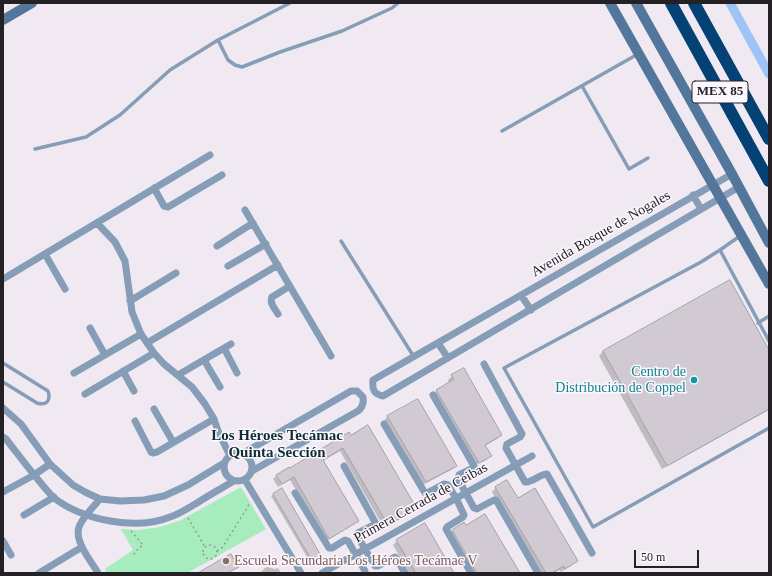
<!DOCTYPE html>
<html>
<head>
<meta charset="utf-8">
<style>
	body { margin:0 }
	#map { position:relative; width:772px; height:576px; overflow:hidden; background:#f0e9f2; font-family:"Times New Roman",serif }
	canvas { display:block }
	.frame { position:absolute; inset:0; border:4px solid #232124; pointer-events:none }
	.scale { position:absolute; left:634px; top:550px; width:65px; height:18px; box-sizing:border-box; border:2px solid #232124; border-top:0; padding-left:5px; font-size:12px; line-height:14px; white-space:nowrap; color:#232124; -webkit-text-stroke:3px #fcf7fe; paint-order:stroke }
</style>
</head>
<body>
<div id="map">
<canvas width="772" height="576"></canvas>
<div class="frame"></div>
<div class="scale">50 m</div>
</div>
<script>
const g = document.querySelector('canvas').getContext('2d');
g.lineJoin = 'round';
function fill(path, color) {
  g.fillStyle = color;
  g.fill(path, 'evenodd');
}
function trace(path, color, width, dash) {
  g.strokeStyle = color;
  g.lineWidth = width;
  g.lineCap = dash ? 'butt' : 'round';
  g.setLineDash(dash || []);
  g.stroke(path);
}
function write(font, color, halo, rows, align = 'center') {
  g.font = font + ' "Times New Roman",serif';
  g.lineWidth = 3;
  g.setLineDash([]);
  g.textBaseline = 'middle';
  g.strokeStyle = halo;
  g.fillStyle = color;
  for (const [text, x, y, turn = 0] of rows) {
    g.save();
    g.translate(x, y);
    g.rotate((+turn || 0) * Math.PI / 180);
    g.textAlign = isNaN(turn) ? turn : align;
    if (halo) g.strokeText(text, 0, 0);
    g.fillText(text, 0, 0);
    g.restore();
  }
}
const green = new Path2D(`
	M241,487l25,42 -79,44h-80l-2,-4 28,-19 -12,-21 17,1 22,-3 21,-7z`);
const shadow = new Path2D(`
	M603,351l166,1v58l-107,59 -63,-113z
	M452,376l49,59 -4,4 -12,7 5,10 -4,4 -12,6 -41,-71 4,-5 12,-7 -1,-3z
	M388,416l68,49 -5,5 -30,16 -37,-65z
	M349,433l67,76 -4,3 -28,16 -44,-77 -17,10 34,60 -3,3 -28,17 -36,-61 -12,7 -5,-8 4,-4 12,-6z
	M496,487l80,74 -4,4 -11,7 -2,-2 -5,3h-15l-47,-81z
	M282,489l39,73 -8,5 -42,-71z
	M453,530l65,43h-47l-22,-38z
	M397,541l56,32h-44l-16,-28z
	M267,567l8,2 3,-1 3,5h-21l5,-5z`);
const canal = new Path2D(`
	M730,3l39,71`);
const building = new Path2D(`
	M730,280l39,70v59l-102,57 -64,-115z
	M464,368l38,67 -17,10 7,11 -13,7 -43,-73 18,-11 -3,-4z
	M418,399l39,67 -31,16 -39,-66z
	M368,425l49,84 -29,16 -45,-77 -20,12 36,61 -30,18 -35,-62 -12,7 -6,-9 13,-8 1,1 59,-36 2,3z
	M507,480l11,18 17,-10 43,73 -13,8 -1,-3 -12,7h-6l-51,-86z
	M282,488l42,73 -9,5 -42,-72z
	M485,514l35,59h-43l-17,-29 -8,-14 12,-8 2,3z
	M425,523l29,50h-38l-20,-33z
	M231,554l8,13 -12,6h-29z`);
const path = new Path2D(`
	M188,518l17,29
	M131,531l12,14 -7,6 -3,5
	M203 552a7 7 0 1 1 14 0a7 7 0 1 1-14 0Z
	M217,551l5,-3 25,-40 3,-6`);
const lane = new Path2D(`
	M218,40l10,20 7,5 7,2 38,-15 62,-21 50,-23 6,-5
	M582,86l47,83 19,-11
	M502,131l136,-77
	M35,149l51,-12 34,-22 50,-45 48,-30 72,-37
	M740,236l-20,14 49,91
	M341,241l73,116
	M720,250l-19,12 -197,106 89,159 176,-99
	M758,323l11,-7
	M3,363l45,28c3,9 -1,15 -11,12l-34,-21`);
const street = new Path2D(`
	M732,174l-359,206c-1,10 1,14 10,16l356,-209
	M154,188l10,18 4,1 54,-32
	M693,195l8,14
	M245,210l86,146
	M97,223l18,19 10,19 7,51 9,22 13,19 10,11 28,23 13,17 9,15 4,12 12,25
	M217,246l36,-23
	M45,254l20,35
	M228,266l38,-22
	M3,279l207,-124
	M521,295l10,15
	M130,301l46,-28
	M278,314c-3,-5 -9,-11 -6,-17l18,-11
	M90,328l15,27
	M147,343l131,-78
	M438,343l10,15
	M224,348l13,25
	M204,360l16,27
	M484,364l38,70 -2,3 -13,7 -1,4 19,34c8,1 14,-8 22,-8l45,79
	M123,371l11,20
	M74,373l67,-39
	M178,375l53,-31
	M85,394l69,-41
	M433,395l41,71 -1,2 -14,7 -1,4 16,29 3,1 17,-9h2l42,73
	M3,408l18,16 29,40 23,21 12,7 15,7 20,2 24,-1 20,-4 24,-11 36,-22
	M154,409l19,33
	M135,421l16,31 2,1 4,-1 57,-33
	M384,424l41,69h2l17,-9 4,1 8,13 8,17 -1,2 -16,10 -1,2 25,44
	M3,437l3,2c11,14 22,29 34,43 4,5 9,11 14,16 29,22 82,33 116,19 10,-3 18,-9 27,-14 12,-8 25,-15 37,-22
	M224 467a14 14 0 1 1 28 0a14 14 0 1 1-28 0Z
	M242,454l109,-63h6l6,6c1,6 0,10 -5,14l-106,60
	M344,466l31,56 -1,3 -16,8v4l17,29h3l17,-9 1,1 9,15
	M245,480l56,93
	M3,492l31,-17 16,-11
	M295,493l34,55h3l13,-8 3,1 17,30v2
	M24,515l30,-18
	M3,541l8,14
	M39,573l43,-26
	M98,573c-7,-12 -24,-32 -19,-46 3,-9 15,-21 21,-28
	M322,573l210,-117`);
const secondary = new Path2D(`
	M610,3l159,281
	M636,3l96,171 37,69
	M3,20l29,-17`);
const highway = new Path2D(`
	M671,3l98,178
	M694,3l75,136`);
const markers = [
	[694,380,4,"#0f9aa8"],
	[226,561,4,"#8d6e63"]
];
const shields = [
	[720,92,56]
];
const shieldNames = [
	["MEX 85",720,92]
];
const streetNames = [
	["Avenida Bosque de Nogales",601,234,-30],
	["Primera Cerrada de Ceibas",421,503,-29]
];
const cultureNames = [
	["Centro de",686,372],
	["Distribución de Coppel",686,388]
];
const educationNames = [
	["Escuela Secundaria Los Héroes Tecámac V",234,561]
];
const neighbourhoodNames = [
	["Los Héroes Tecámac",277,436],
	["Quinta Sección",277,453]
];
fill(green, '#a7ecbc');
fill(shadow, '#0003');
trace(canal, '#9dc4f6', 9);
fill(building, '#d1cad2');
trace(building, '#a6a0a8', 1);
trace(path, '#9b969d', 1.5, [2, 3]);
trace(lane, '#859db6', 3.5);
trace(street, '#859db6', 7);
trace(secondary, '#53769b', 10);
trace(highway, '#044174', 12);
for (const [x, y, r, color] of markers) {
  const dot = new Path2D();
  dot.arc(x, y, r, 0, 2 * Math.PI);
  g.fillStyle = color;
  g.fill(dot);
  trace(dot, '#fcf7fe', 1.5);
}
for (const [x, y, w] of shields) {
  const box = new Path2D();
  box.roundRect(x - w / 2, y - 11, w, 22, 3);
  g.fillStyle = '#fcf7fe';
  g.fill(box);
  trace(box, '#232124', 1);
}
write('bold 13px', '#232124', null, shieldNames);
write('14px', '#232124', '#fcf7fe', streetNames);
write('14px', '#0d838f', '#fcf7fe', cultureNames, 'right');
write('14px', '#785e54', '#fcf7fe', educationNames, 'left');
write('bold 15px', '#0c2f34', '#fcf7fe', neighbourhoodNames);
</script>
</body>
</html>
